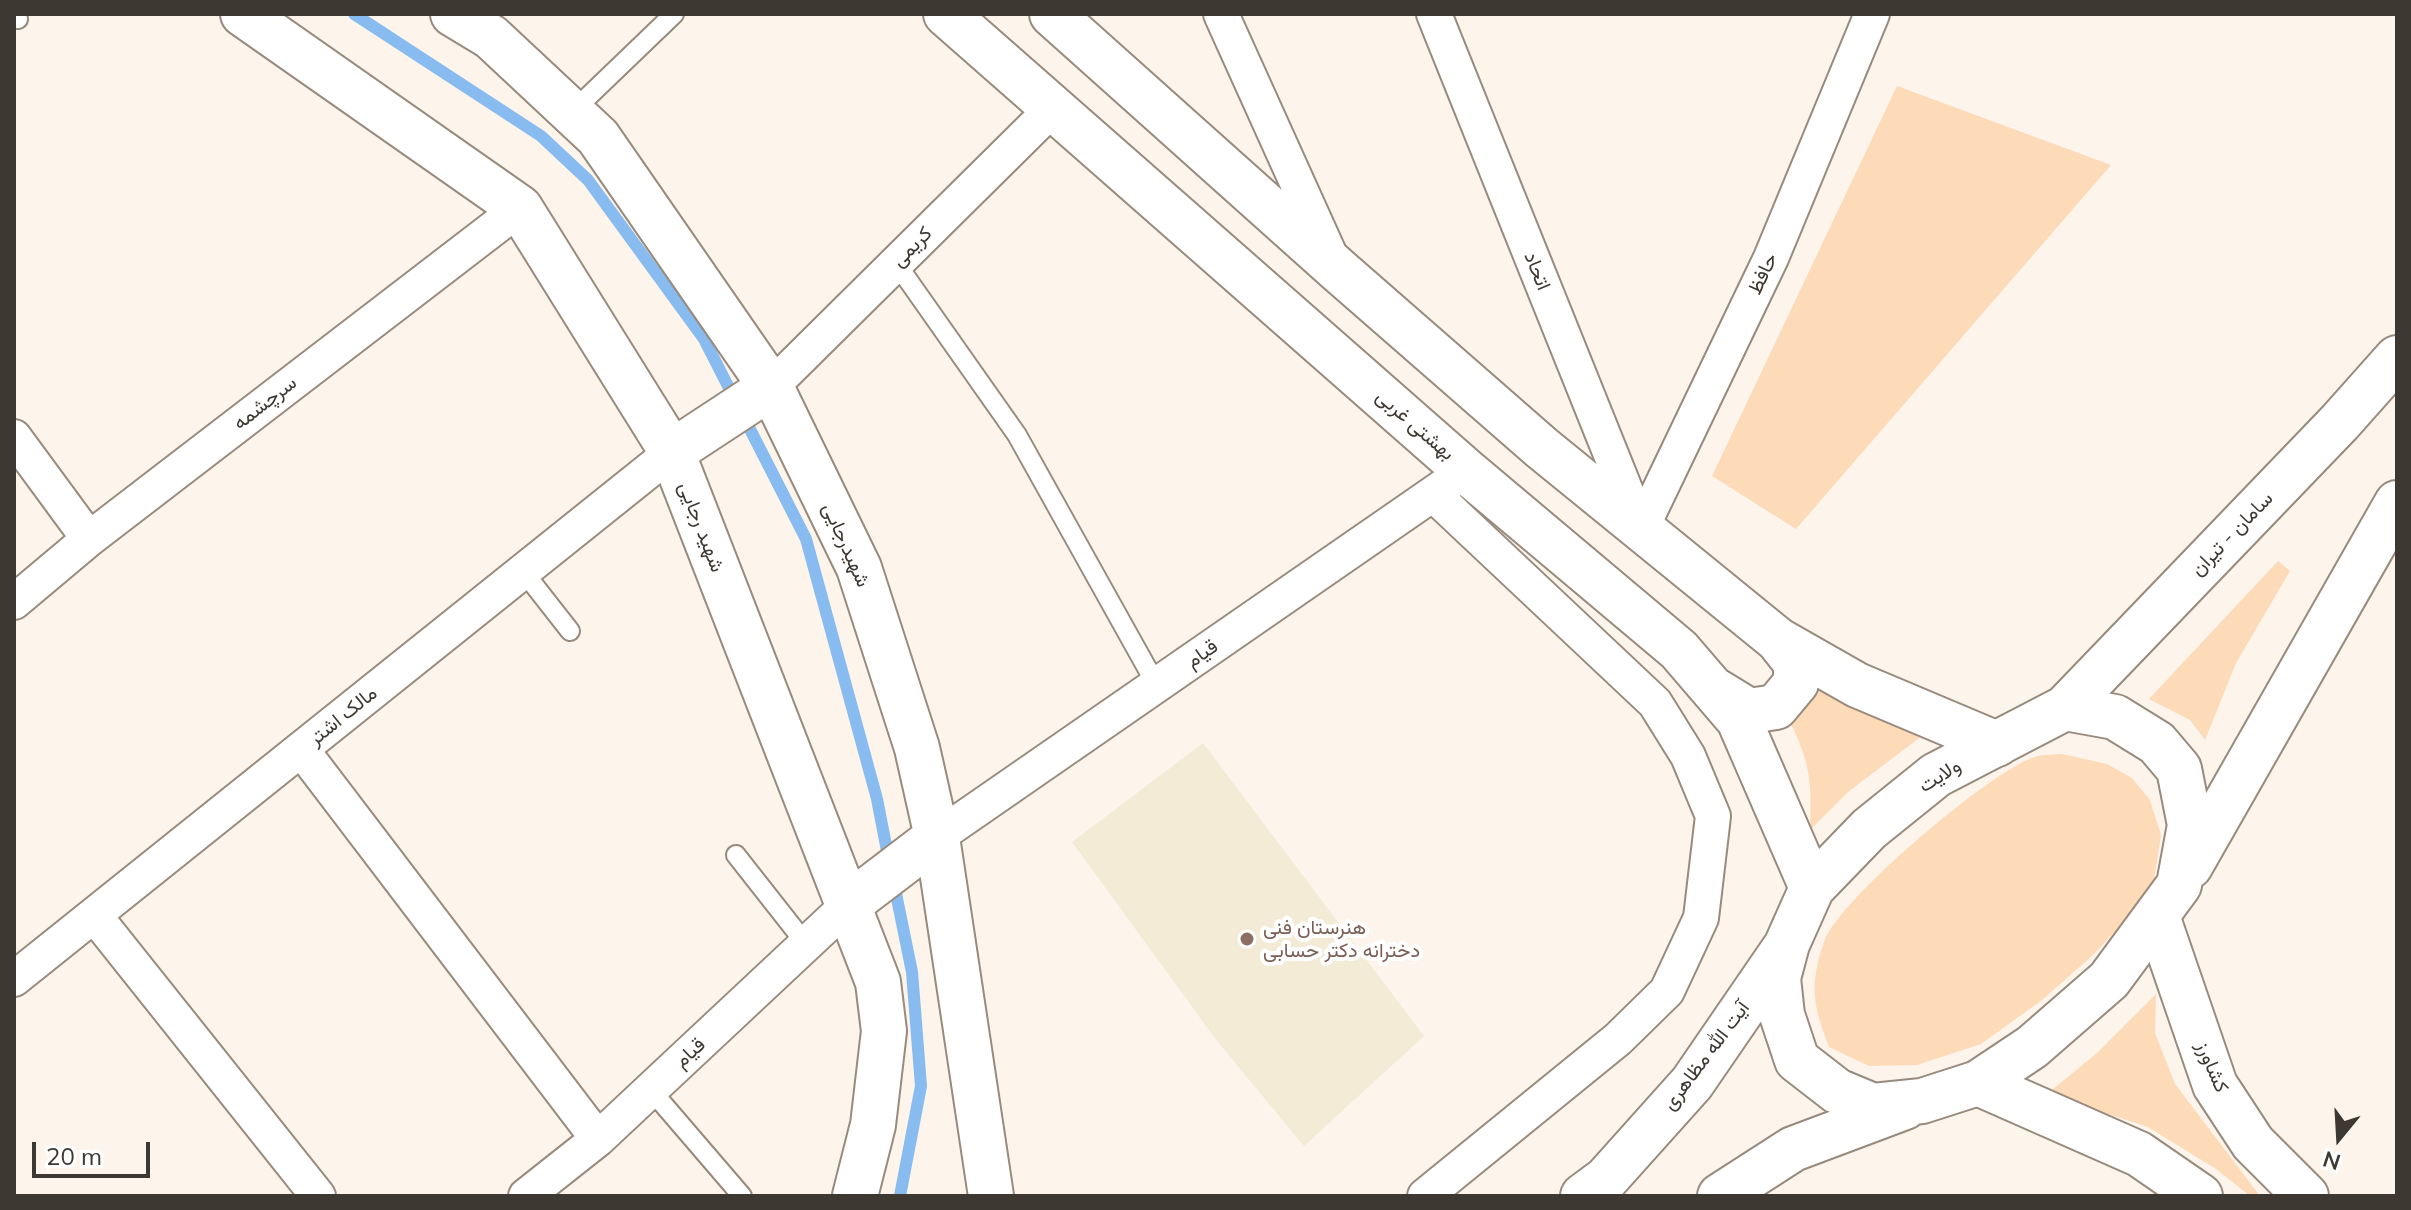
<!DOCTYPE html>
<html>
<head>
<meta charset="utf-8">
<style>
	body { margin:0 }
	#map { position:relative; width:2411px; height:1210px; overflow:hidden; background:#fdf4eb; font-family:Mulish,sans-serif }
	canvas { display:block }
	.frame { position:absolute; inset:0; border:16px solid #3e3832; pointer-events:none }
	.north { position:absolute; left:2299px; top:1098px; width:80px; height:80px; -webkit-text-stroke:6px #fff; paint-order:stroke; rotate:198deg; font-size:22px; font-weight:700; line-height:32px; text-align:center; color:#3e3832 }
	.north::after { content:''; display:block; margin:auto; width:28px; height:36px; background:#3e3832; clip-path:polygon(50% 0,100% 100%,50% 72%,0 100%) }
	.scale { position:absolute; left:32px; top:1142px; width:118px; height:36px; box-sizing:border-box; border:4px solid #3e3832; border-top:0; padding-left:10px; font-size:24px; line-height:28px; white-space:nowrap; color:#3e3832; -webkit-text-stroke:6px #fff; paint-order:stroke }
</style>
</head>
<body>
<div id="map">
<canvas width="2411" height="1210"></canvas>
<div class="frame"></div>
<div class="north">N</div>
<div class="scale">20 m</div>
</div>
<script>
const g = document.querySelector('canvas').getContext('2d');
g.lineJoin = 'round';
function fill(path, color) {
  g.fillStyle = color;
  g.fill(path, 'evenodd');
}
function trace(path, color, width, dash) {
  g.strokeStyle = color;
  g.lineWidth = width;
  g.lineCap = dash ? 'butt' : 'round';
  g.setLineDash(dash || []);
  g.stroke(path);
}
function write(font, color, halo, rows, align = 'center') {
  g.font = font + ' Mulish,Vazirmatn,sans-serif';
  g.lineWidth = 8;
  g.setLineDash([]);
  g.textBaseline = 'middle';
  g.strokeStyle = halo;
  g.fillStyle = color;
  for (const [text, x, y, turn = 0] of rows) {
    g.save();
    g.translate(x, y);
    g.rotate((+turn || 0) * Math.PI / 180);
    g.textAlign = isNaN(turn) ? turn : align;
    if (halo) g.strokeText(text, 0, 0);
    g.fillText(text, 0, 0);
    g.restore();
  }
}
const education = new Path2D(`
	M1203,743l221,293 -120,110 -87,-105 -145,-199z`);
const green = new Path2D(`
	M1897,86l214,79 -315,364 -84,-53z
	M2278,561l12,10 -54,92 -31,77 -15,-20 -41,-21z
	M1819,680l104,55 -75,57 -38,38c2,-51 0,-69 -23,-114z
	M2062,754l45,10 25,14 18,22 11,35 -8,51 -26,33 -34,36 -51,45 -61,44 -64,21 -48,1 -40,-19c-16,-42 -20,-61 -5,-105 14,-42 165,-169 208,-184 9,-4 21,-3 30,-4z
	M2156,994l-1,39 20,51 85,112h-10l-34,-27 -68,-42 -101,-33 50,-41z`);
const stream = new Path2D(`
	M354,14l187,122 47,44 116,159 102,200 71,260 12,62
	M893,879l19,93 9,114 -21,110`);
const lane = new Path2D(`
	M15,14l3,5
	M572,112l102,-98
	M896,263l121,172 140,251
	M523,571l47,60
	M736,855l70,89
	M651,1090l91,106`);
const street = new Path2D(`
	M1221,14l112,248
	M1434,14l207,515
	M771,387l283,-280
	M14,437l75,102
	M1641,529l130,-271 101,-244
	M14,602l75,-63 431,-331
	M301,749l297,390
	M937,837l513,-355
	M94,915l224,281
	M14,979l658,-527
	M526,1196l72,-57 251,-235
	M1425,1196l193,-157 49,-48 34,-73 12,-102 -25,-60 -33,-53 -221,-208`);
const secondary = new Path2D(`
	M243,14l277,194 152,244 206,530 6,49 -11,94 -18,71
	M453,14l38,23 107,100 173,250 88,181 58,180 20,89 54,359
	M946,14l519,456 214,180 60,70 73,168
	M1052,14l285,255 205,179 236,192 79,45 140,59
	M672,452l99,-65
	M1713,689l36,22 27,-4 20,-24v-20l-18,-23
	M849,904l88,-67
	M2157,916l58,169 38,58 53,53
	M1978,1083l161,71 61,42`);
const primary = new Path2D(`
	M2065,708l50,9 42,26 22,26 11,56 -11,60 -70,95 -77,67 -54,36 -56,18 -49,5 -36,-15 -40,-31 -15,-45 -4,-37 9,-34 25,-56 57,-59 67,-54z
	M2065,708l275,-286 57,-64
	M2190,866l207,-363
	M1583,1196l23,-17 86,-96 92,-134
	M1720,1196l73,-47 112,-42`);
const markers = [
	[1247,939,8,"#8d6e63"]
];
const streetNames = [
	["کریمی",912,247,-45],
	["اتحاد",1537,271,68],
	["حافظ",1763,274,-65],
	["سرچشمه",265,403,-38],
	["بهشتی غربی",1415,425,41],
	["شهید رجایی",701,527,69],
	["سامان - تیران",2232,534,-46],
	["شهیدرجایی",846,545,66],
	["قیام",1202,654,-35],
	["مالک اشتر",343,716,-39],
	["ولایت",1940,776,-32],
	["قیام",690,1053,-43],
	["آیت الله مظاهری",1706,1056,-53],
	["کشاورز",2212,1067,67]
];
const educationNames = [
	["هنرستان فنی",1263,928],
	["دخترانه دکتر حسابی",1263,951]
];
fill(education, '#f4ebd6');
fill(green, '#fddab8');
trace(stream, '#88bbef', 12);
trace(lane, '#988a7c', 22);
trace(street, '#988a7c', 38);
trace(secondary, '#988a7c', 48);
trace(primary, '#988a7c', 48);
trace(lane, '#fff', 18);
trace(street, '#fff', 34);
trace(secondary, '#fff', 44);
trace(primary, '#fff', 44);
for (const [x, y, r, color] of markers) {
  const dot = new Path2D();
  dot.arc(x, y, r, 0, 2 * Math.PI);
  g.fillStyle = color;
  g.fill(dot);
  trace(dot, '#fff', 3);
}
write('20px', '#3e3832', '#fff', streetNames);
write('20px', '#785e54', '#fff', educationNames, 'left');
</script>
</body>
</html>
